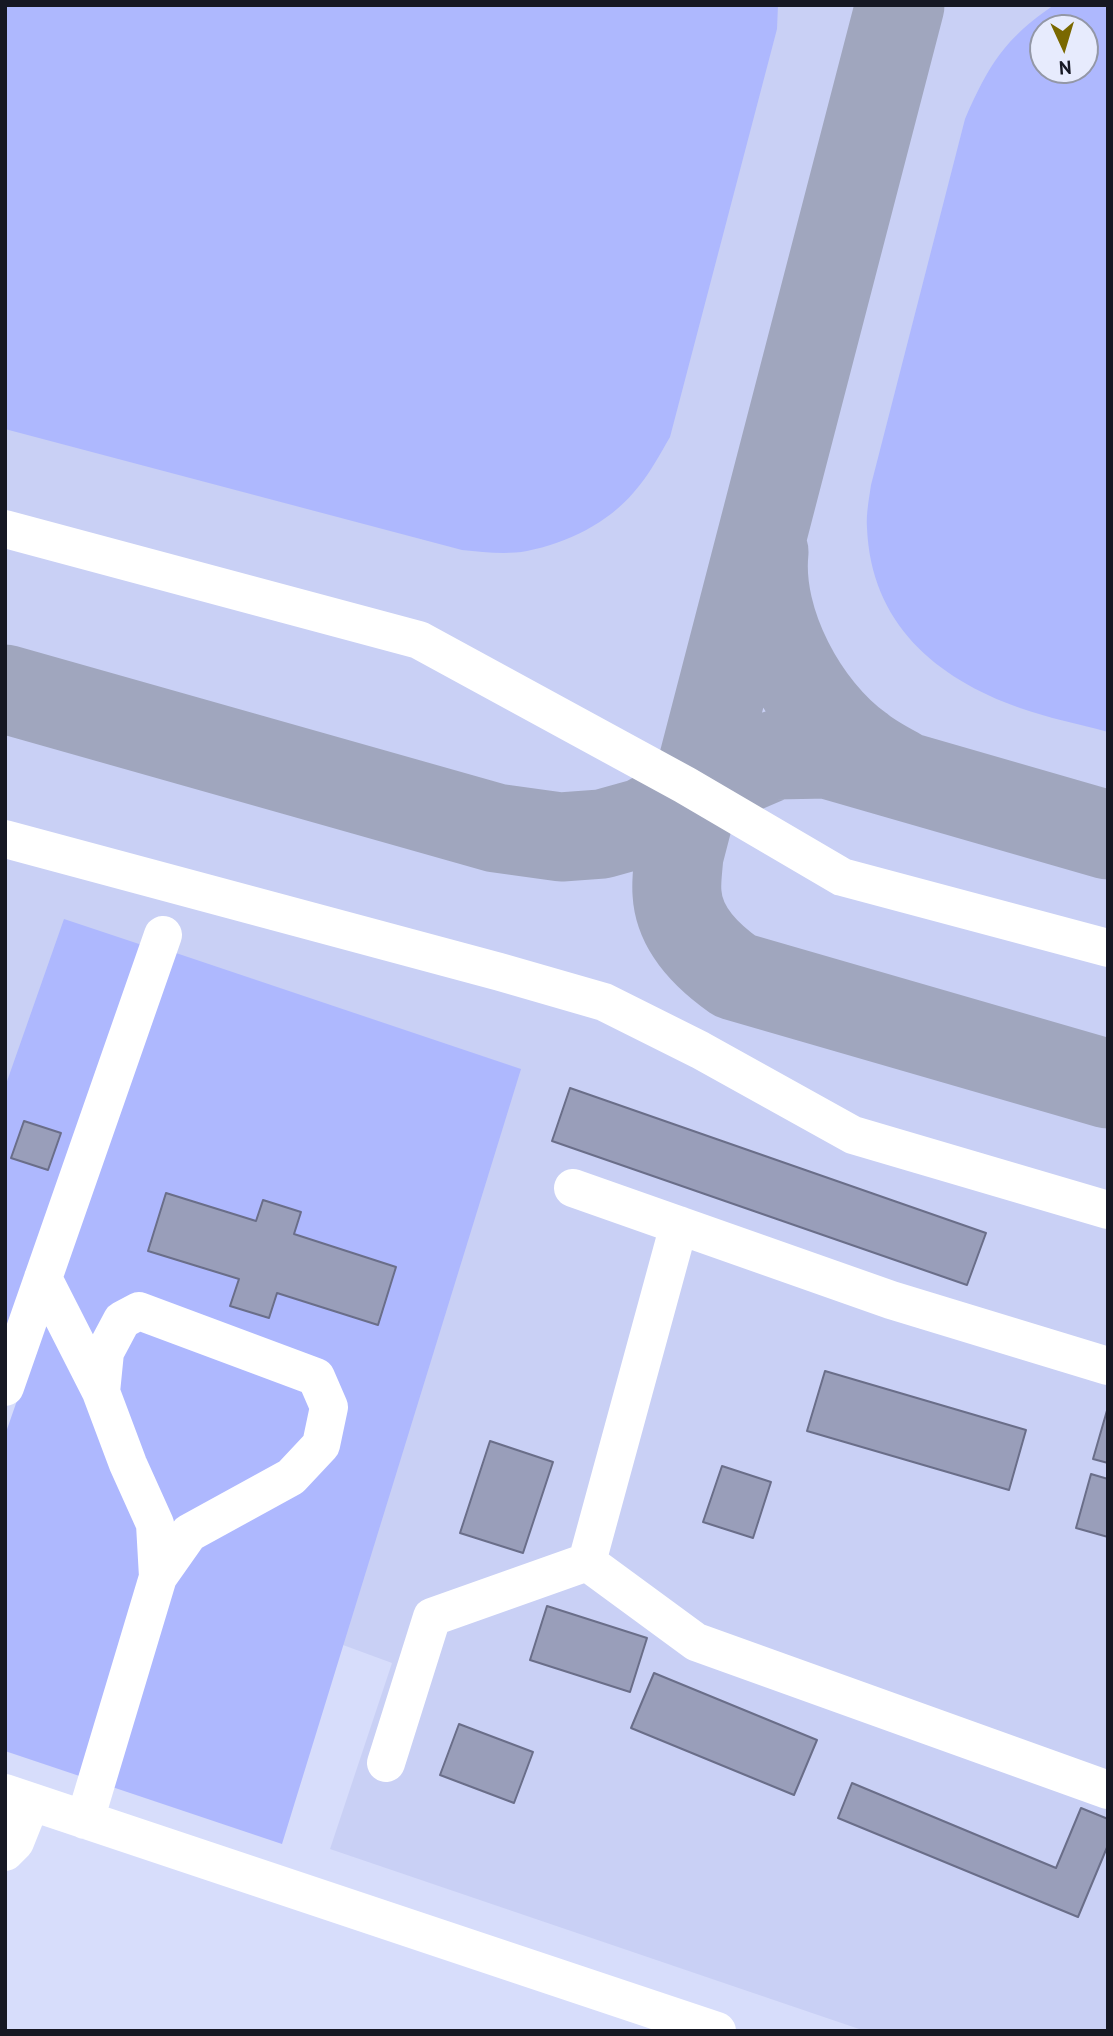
<!DOCTYPE html>
<html>
<head>
<meta charset="utf-8">
<style>
	body { margin:0 }
	#map { position:relative; width:1113px; height:2036px; overflow:hidden; background:#d7ddfb; font-family:"PT Sans",sans-serif }
	canvas { display:block }
	.frame { position:absolute; inset:0; border:7px solid #161823; pointer-events:none }
	.north { position:absolute; left:1029px; top:14px; width:70px; height:70px; box-sizing:border-box; background:#e7ebfd; border:2px solid #9397a6; border-radius:50%; rotate:176deg; font-size:19px; font-weight:700; line-height:28px; text-align:center; color:#161823 }
	.north::after { content:''; display:block; margin:auto; width:24px; height:32px; background:#7a6800; clip-path:polygon(50% 0,100% 100%,50% 72%,0 100%) }
</style>
</head>
<body>
<div id="map">
<canvas width="1113" height="2036"></canvas>
<div class="frame"></div>
<div class="north">N</div>
</div>
<script>
const g = document.querySelector('canvas').getContext('2d');
g.lineJoin = 'round';
function fill(path, color) {
  g.fillStyle = color;
  g.fill(path, 'evenodd');
}
function trace(path, color, width, dash) {
  g.strokeStyle = color;
  g.lineWidth = width;
  g.lineCap = dash ? 'butt' : 'round';
  g.setLineDash(dash || []);
  g.stroke(path);
}
const built = new Path2D(`
	M5,5h1103v2026h-243l-535,-182 62,-186 -234,-86 -101,-161 -52,-19zM1043,28h42v42h-42z`);
const green = new Path2D(`
	M5,5h773l-1,24 -107,408c-11,19 -21,38 -36,55 -26,31 -67,51 -107,59 -21,4 -44,1 -65,-1l-457,-121z
	M1054,5h54v727c-29,-8 -60,-14 -88,-24 -85,-30 -149,-85 -153,-180 -1,-14 2,-29 4,-43l94,-366c23,-53 40,-81 89,-114zM1043,28h42v42h-42z
	M64,919l78,26 -137,397v-255z
	M173,952l348,117 -239,775 -277,-93v-316z`);
const taxiway = new Path2D(`
	M900,5l-221,850c-1,13 -3,26 -2,38 2,36 31,64 58,83l373,108
	M764,552c-7,70 40,157 96,197 11,9 24,16 37,23
	M5,689l491,139 65,9 41,-3 43,-12 88,-49 42,-18 52,-1 281,81`);
const building = new Path2D(`
	M570,1088l416,145 -19,52 -415,-144z
	M24,1121l37,12 -13,37 -37,-12z
	M166,1193l90,28 7,-21 38,12 -7,22 102,33 -18,58 -101,-32 -8,25 -39,-12 9,-27 -91,-28z
	M825,1371l201,59 -17,60 -202,-59z
	M1108,1407v56l-15,-4z
	M490,1441l63,21 -30,91 -63,-20z
	M722,1466l49,16 -18,56 -50,-16z
	M1091,1474l17,5v58l-32,-9z
	M547,1606l100,32 -17,54 -100,-32z
	M654,1673l163,67 -23,55 -163,-67z
	M459,1724l74,28 -19,51 -74,-28z
	M852,1783l204,85 25,-60 27,11v26l-30,72 -240,-99z`);
const minor = new Path2D(`
	M5,529l414,111 266,145 157,92 266,71
	M5,839l495,133 104,30 96,48 153,85 255,75
	M573,1188l318,112 217,66
	M679,1225l-92,337 109,80 412,148
	M43,1278l58,114
	M5,1387l158,-452
	M386,1763l46,-146 155,-55
	M5,1793l712,238
	M85,1820l73,-243 31,-44 102,-56 30,-32 8,-38 -13,-30 -177,-66 -17,9 -17,32 -4,40 27,72 27,60 3,53
	M5,1852l10,-10 16,-40`);
fill(built, '#c9d0f5');
fill(green, '#aeb8fe');
trace(taxiway, '#a0a6be', 89);
fill(building, '#999eba');
trace(building, '#6a6e89', 2);
trace(minor, '#fff', 38);
</script>
</body>
</html>
